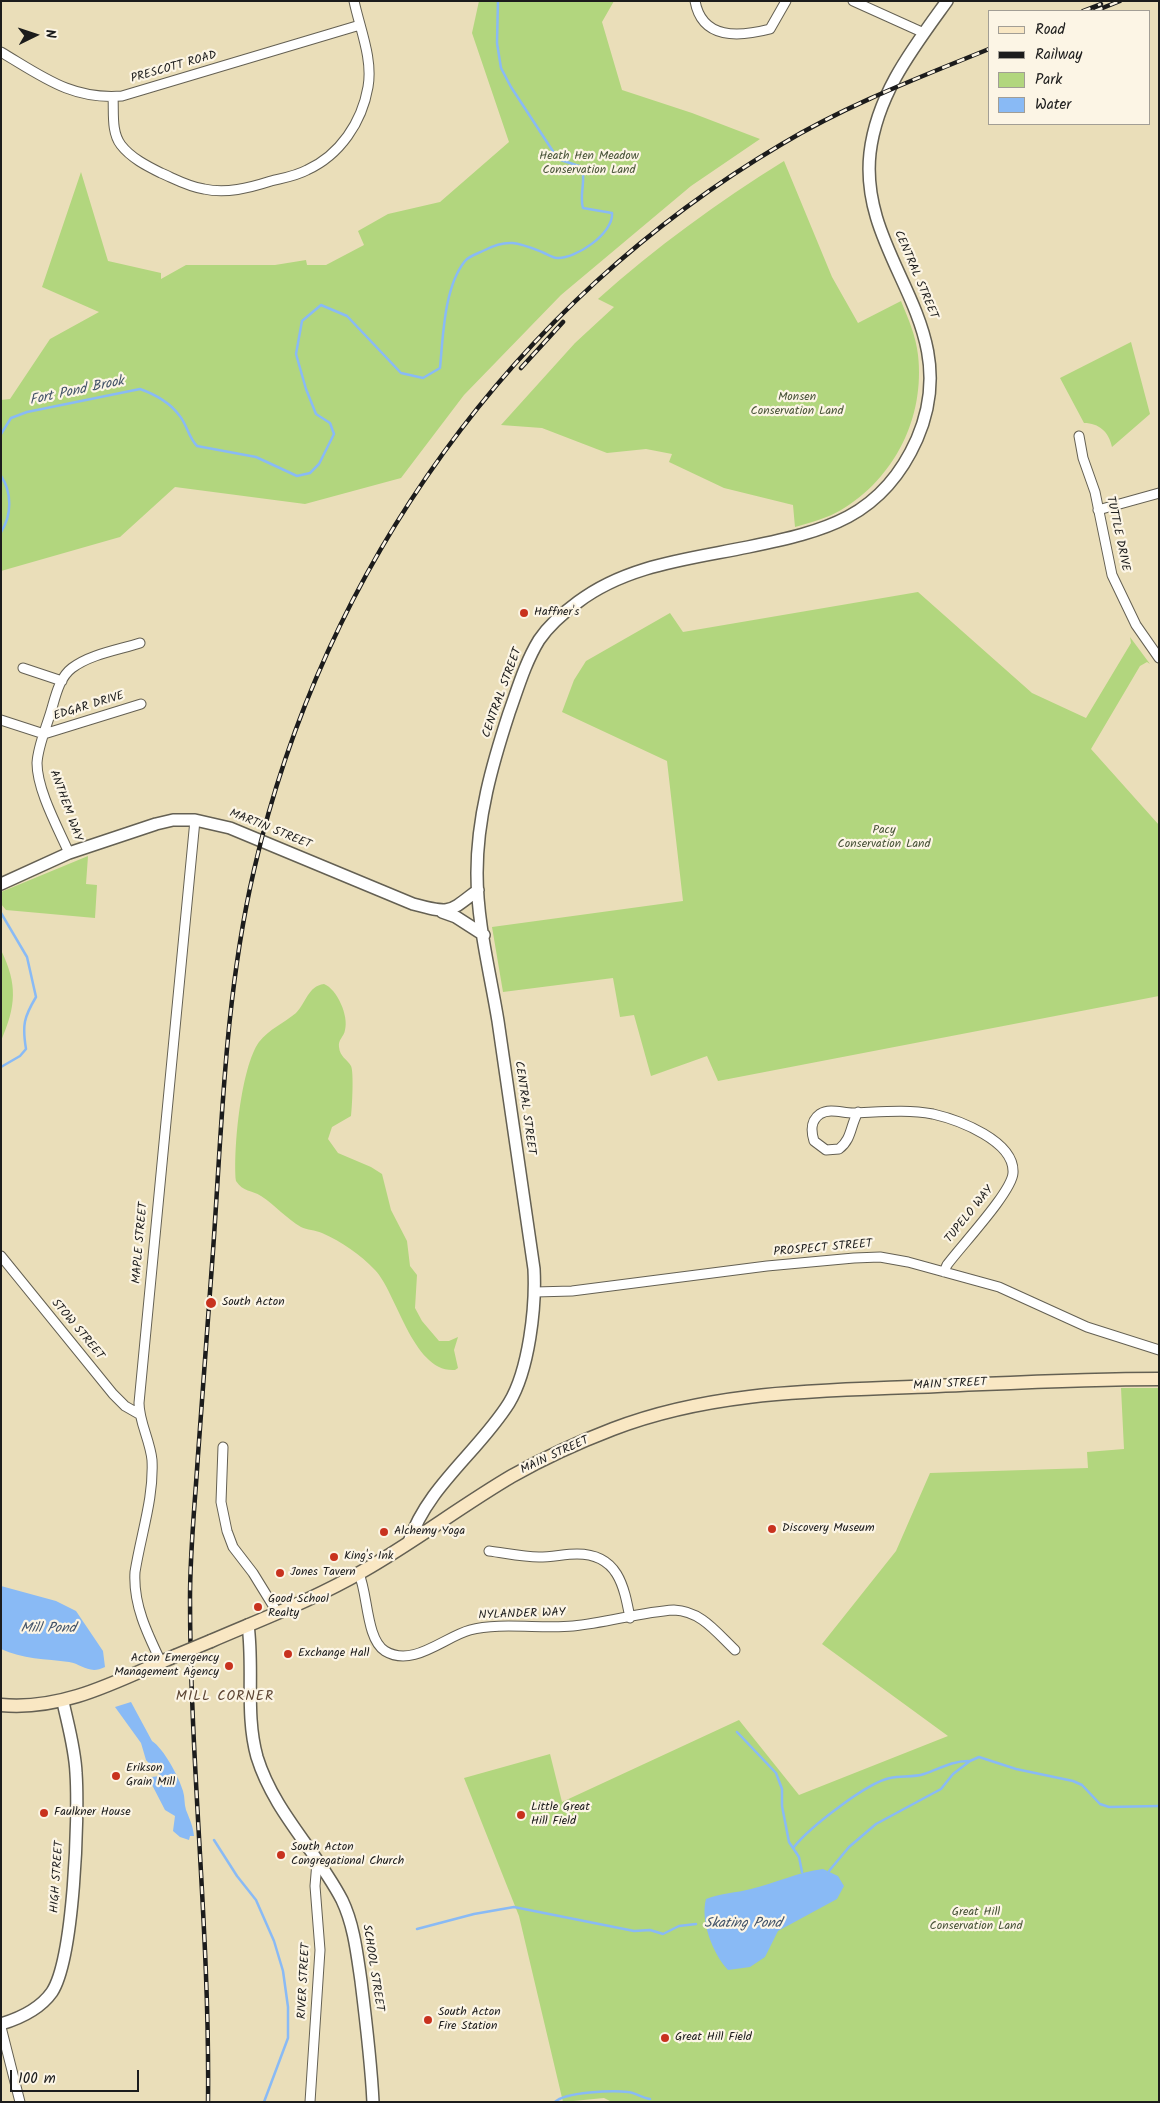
<!DOCTYPE html>
<html>
<head>
<meta charset="utf-8">
<style>
	body { margin:0 }
	#map { position:relative; width:1160px; height:2103px; overflow:hidden; background:#eadeb9; font-family:Kalam,sans-serif }
	canvas { display:block }
	.frame { position:absolute; inset:0; border:2px solid #1c1c1c; pointer-events:none }
	.legend { position:absolute; left:988px; top:10px; width:162px; height:115px; box-sizing:border-box; background:#fcf5e5; border:1px solid #a29e95; margin:0; padding:6px 9px; list-style:none; font-size:15px; color:#1c1c1c }
	.legend li { display:flex; align-items:center; gap:10px; height:25px }
	.legend b { width:25px; border:1px solid #a29e95 }
	.north { position:absolute; left:10px; top:10px; width:50px; height:50px; -webkit-text-stroke:4px #fcf5e5; paint-order:stroke; rotate:86deg; font-size:14px; font-weight:700; line-height:20px; text-align:center; color:#1c1c1c }
	.north::after { content:''; display:block; margin:auto; width:18px; height:22px; background:#1c1c1c; clip-path:polygon(50% 0,100% 100%,50% 72%,0 100%) }
	.scale { position:absolute; left:10px; top:2070px; width:129px; height:22px; box-sizing:border-box; border:2px solid #1c1c1c; border-top:0; padding-left:6px; font-size:15px; line-height:18px; white-space:nowrap; color:#1c1c1c; -webkit-text-stroke:4px #fcf5e5; paint-order:stroke }
</style>
</head>
<body>
<div id="map">
<canvas width="1160" height="2103"></canvas>
<div class="frame"></div>
<ul class="legend">
<li><b style="height:6px;background:#f9e7c3"></b>Road</li>
<li><b style="height:6px;background:#1c1c1c"></b>Railway</li>
<li><b style="height:14px;background:#b2d67e"></b>Park</li>
<li><b style="height:14px;background:#89baf5"></b>Water</li>
</ul>
<div class="north">N</div>
<div class="scale">100 m</div>
</div>
<script>
const g = document.querySelector('canvas').getContext('2d');
g.lineJoin = 'round';
function fill(path, color) {
  g.fillStyle = color;
  g.fill(path, 'evenodd');
}
function trace(path, color, width, dash) {
  g.strokeStyle = color;
  g.lineWidth = width;
  g.lineCap = dash ? 'butt' : 'round';
  g.setLineDash(dash || []);
  g.stroke(path);
}
function write(font, color, halo, rows, align = 'center') {
  g.font = font + ' Kalam,sans-serif';
  g.lineWidth = 4.5;
  g.setLineDash([]);
  g.textBaseline = 'middle';
  g.strokeStyle = halo;
  g.fillStyle = color;
  for (const [text, x, y, turn = 0] of rows) {
    g.save();
    g.translate(x, y);
    g.rotate((+turn || 0) * Math.PI / 180);
    g.textAlign = isNaN(turn) ? turn : align;
    if (halo) g.strokeText(text, 0, 0);
    g.fillText(text, 0, 0);
    g.restore();
  }
}
const green = new Path2D(`
	M479,1h135l-12,21 20,68 70,23 68,26 -69,47 -130,109 -97,100 -63,83 -96,26 -130,-17 -55,50 -119,34v-171l9,-1 40,-60 49,-27 -57,-25 39,-115 27,89 53,12v6l25,-14h89l31,-5 1,5h19l38,-20 -6,-14 30,-17 52,-12 69,-60 -37,-109z
	M784,161l48,116 26,46 43,-22c7,17 15,35 17,54 7,62 -23,123 -77,155 -13,8 -32,13 -46,17l-2,-22 -69,-17 -55,-26 3,-8 -26,-5 -39,4 -65,-25 -41,-3 74,-82 39,-36 -16,-8c58,-52 120,-97 186,-138z
	M1131,342l19,72 -38,33c-3,-15 -13,-24 -28,-24l-24,-45z
	M918,592l114,101 54,25 45,-75 -1,-6 20,27 -3,-2 -7,4 -49,83 68,76v171l-441,85 -11,-25 -56,20 -17,-61 -14,2 -7,-39 -110,14 -11,-65 191,-26 -16,-140 -105,-49 12,-32 12,-19 84,-48 13,19z
	M88,856l-2,28 11,1 -2,33 -89,-8 -5,-6v-12z
	M1,950c17,35 15,56 0,91z
	M324,984c13,5 25,32 21,46 -1,7 -7,9 -6,17 1,10 8,12 12,19 3,6 1,43 0,50l-19,11 -4,12 10,14 33,14 11,7 9,36 16,31 3,25 7,9 -2,33 7,13 17,20h10l9,-4 -4,13 4,18 -3,2c-42,3 -58,-77 -80,-100 -15,-16 -33,-28 -53,-37 -7,-3 -15,-3 -21,-6 -14,-8 -26,-22 -40,-31 -9,-6 -18,-4 -25,-15 -3,-31 5,-114 23,-139 10,-13 25,-19 37,-29 10,-10 12,-27 28,-29z
	M1121,1388h38v714h-547l-8,-4 -41,4 -44,-186 -55,-138 86,-24 12,48 177,-82 60,75 149,-59 -126,-92 74,-93 34,-78 158,-5 -1,-16 37,-3z`);
const water = new Path2D(`
	M1,1586l55,15 20,10 27,40 2,16c-16,8 -23,-3 -36,-5 -23,-3 -47,-3 -68,-13z
	M131,1702l21,39c12,8 27,36 31,50 2,6 1,13 3,19 4,10 7,16 8,26h-4l-1,4 -9,-3 -7,-6 2,-15 -10,-6 -15,-29 1,-4 10,-1 -15,-16 -5,-17 -26,-36z
	M823,1869l15,7 6,10 -7,13 -59,32 -13,26 -15,10 -22,3c-15,-16 -28,-49 -22,-71 15,-6 30,-6 45,-10 25,-6 47,-17 72,-20z`);
const stream = new Path2D(`
	M1,434l10,-16 16,-6 113,-23c14,5 30,14 39,26 8,9 9,22 18,31l59,11 41,19 13,-3 9,-9 15,-30 -4,-11 -14,-9 -10,-25 -10,-35 6,-33 19,-16 26,11 54,57 22,5 17,-10c3,-31 4,-81 25,-107 4,-5 14,-8 20,-11 23,-12 34,-7 57,2 5,2 10,6 15,6 19,1 57,-25 55,-45l-29,-5c-4,-13 3,-26 -1,-41l-24,-8 -47,-72 -10,-19 -4,-25 1,-42
	M1,476c11,16 11,39 0,56
	M1,913l26,44 9,40c-12,20 -14,28 -10,52l-6,7 -19,11
	M737,1732l39,41 6,16v17l7,36 10,15 3,15
	M214,1840l23,36 19,24 18,41 9,30 5,36v31l-24,64
	M794,1847c15,-19 72,-64 96,-69 11,-3 23,0 34,-4 15,-5 28,-13 44,-13
	M829,1871l20,-24 27,-23 65,-35 12,-15 17,-13 9,-4 37,12 57,12 9,4 18,19 9,3 50,-1
	M417,1929l57,-15 40,-7 120,24 16,-1 13,4 16,-8 17,-2
	M555,2102c10,-10 58,-12 73,-10 6,0 13,6 22,7`);
const minor = new Path2D(`
	M695,1c7,39 44,36 75,28l16,-28
	M853,1l71,32
	M1,52c42,25 71,48 121,44l238,-71
	M113,97c1,15 -2,35 8,48 10,13 26,21 40,28 14,6 28,14 43,16 22,5 45,-1 67,-8 12,-3 25,-5 36,-11 33,-15 55,-48 61,-83 5,-28 -8,-58 -14,-86
	M1079,436l4,22 12,34 17,83 24,50 23,33
	M1098,510l61,-17
	M23,668l39,13
	M1,720l43,14
	M44,734l97,-30
	M69,853c-11,-25 -32,-63 -32,-90 1,-18 10,-37 15,-55 4,-14 8,-31 20,-40 19,-14 46,-18 68,-25
	M858,1112c-8,14 -6,27 -19,37l-13,1 -12,-9c-3,-10 -4,-20 6,-27 10,-6 22,-1 33,-1 27,-1 54,-4 80,1 26,6 82,27 80,59 -1,19 -53,74 -66,92l-3,7
	M1,1256l112,138 12,12 14,8
	M535,1292l37,-1 195,-25 87,-8 26,-1 28,5 91,25 88,40 72,23
	M223,1447l-2,55 6,29 6,16 20,26 24,39
	M489,1551c16,2 34,6 50,6 13,0 26,-3 38,-3 41,0 47,32 53,64
	M359,1574c9,20 7,65 26,77 28,17 59,-14 85,-21 28,-8 72,-1 103,-4 34,-3 67,-14 101,-16 27,1 42,22 61,40
	M161,1662c-14,-29 -28,-58 -26,-90 6,-38 19,-74 17,-112 -2,-20 -13,-38 -13,-57l56,-583
	M1,2027l19,75
	M310,2102l10,-152 -5,-64 2,-24`);
const tertiary = new Path2D(`
	M1,884l68,-31 87,-29 17,-4h22l35,8 183,76c38,10 35,9 65,-14
	M442,912l14,5 28,18
	M409,1542c18,-55 70,-91 100,-139 20,-33 27,-96 25,-134 -12,-82 -24,-165 -36,-248 -8,-49 -21,-98 -21,-148 0,-55 15,-108 32,-160 9,-25 16,-50 30,-73 10,-15 24,-27 39,-38 49,-37 111,-43 170,-55 77,-16 134,-29 169,-108 50,-115 -59,-180 -47,-286 7,-59 43,-105 77,-152
	M248,1625c6,44 -3,89 9,132 17,55 59,93 85,143 12,25 15,54 19,81 5,40 10,80 12,121
	M1,2024c20,-6 39,-15 51,-32 22,-34 27,-176 24,-219 -1,-24 -8,-48 -13,-71`);
const secondary = new Path2D(`
	M211,1641c51,-22 104,-42 152,-70 51,-29 98,-65 149,-95 32,-18 67,-34 101,-47 104,-40 214,-38 324,-43 74,-3 147,-7 222,-7
	M1,1705c63,6 118,-25 174,-49`);
const rail = new Path2D(`
	M1083,11l18,-7
	M1095,11l25,-10
	M521,368l42,-46
	M208,2102c2,-168 -18,-336 -18,-504 0,-48 5,-95 8,-143 5,-68 10,-136 15,-204 9,-127 12,-256 41,-381 69,-302 260,-568 528,-726 65,-39 136,-66 207,-95`);
const secondaryBridge = new Path2D(`
	M175,1656l36,-15`);
const markers = [
	[524,613,5,"#c8321e"],
	[211,1303,6,"#c8321e"],
	[772,1529,5,"#c8321e"],
	[384,1532,5,"#c8321e"],
	[334,1557,5,"#c8321e"],
	[280,1573,5,"#c8321e"],
	[258,1607,5,"#c8321e"],
	[288,1654,5,"#c8321e"],
	[229,1666,5,"#c8321e"],
	[116,1776,5,"#c8321e"],
	[44,1813,5,"#c8321e"],
	[521,1815,5,"#c8321e"],
	[281,1855,5,"#c8321e"],
	[428,2020,5,"#c8321e"],
	[665,2038,5,"#c8321e"]
];
const streetNames = [
	["PRESCOTT ROAD",174,68,-16],
	["CENTRAL STREET",915,275,67],
	["TUTTLE DRIVE",1117,534,78],
	["CENTRAL STREET",503,693,-70],
	["EDGAR DRIVE",89,707,-17],
	["ANTHEM WAY",65,806,70],
	["MARTIN STREET",270,830,22],
	["CENTRAL STREET",524,1108,82],
	["TUPELO WAY",970,1215,-51],
	["MAPLE STREET",141,1243,-85],
	["PROSPECT STREET",823,1249,-5],
	["STOW STREET",77,1330,50],
	["MAIN STREET",950,1385,-3],
	["MAIN STREET",555,1456,-25],
	["NYLANDER WAY",522,1615,-2],
	["HIGH STREET",58,1877,-86],
	["SCHOOL STREET",372,1968,81],
	["RIVER STREET",305,1981,-87]
];
const parkNames = [
	["Heath Hen Meadow",589,157],
	["Conservation Land",589,171],
	["Monsen",797,398],
	["Conservation Land",797,412],
	["Pacy",884,831],
	["Conservation Land",884,845],
	["Great Hill",976,1913],
	["Conservation Land",976,1927]
];
const poiNames = [
	["Haffner's",534,613],
	["South Acton",222,1303],
	["Discovery Museum",782,1529],
	["Alchemy Yoga",394,1532],
	["King's Ink",344,1557],
	["Jones Tavern",290,1573],
	["Good School",268,1600],
	["Realty",268,1614],
	["Exchange Hall",298,1654],
	["Acton Emergency",219,1659,"right"],
	["Management Agency",219,1673,"right"],
	["Erikson",126,1769],
	["Grain Mill",126,1783],
	["Little Great",531,1808],
	["Hill Field",531,1822],
	["Faulkner House",54,1813],
	["South Acton",291,1848],
	["Congregational Church",291,1862],
	["South Acton",438,2013],
	["Fire Station",438,2027],
	["Great Hill Field",675,2038]
];
const waterNames = [
	["Fort Pond Brook",77,392,-12],
	["Mill Pond",48,1630],
	["Skating Pond",743,1925]
];
const neighbourhoodNames = [
	["MILL CORNER",225,1698]
];
fill(green, '#b2d67e');
fill(water, '#89baf5');
trace(stream, '#89baf5', 2.5);
trace(minor, '#646053', 11);
trace(tertiary, '#646053', 14);
trace(secondary, '#646053', 15);
trace(minor, '#fff', 9);
trace(tertiary, '#fff', 11);
trace(secondary, '#f9e7c3', 12);
trace(rail, '#1c1c1c', 4.5);
trace(rail, '#fcf5e5', 2.5, [8]);
trace(secondaryBridge, '#646053', 15, []);
trace(secondaryBridge, '#f9e7c3', 12);
for (const [x, y, r, color] of markers) {
  const dot = new Path2D();
  dot.arc(x, y, r, 0, 2 * Math.PI);
  g.fillStyle = color;
  g.fill(dot);
  trace(dot, '#fcf5e5', 2);
}
write('12px', '#1c1c1c', '#fcf5e5', streetNames);
write('12px', '#495439', '#fcf5e5', parkNames);
write('12px', '#1c1c1c', '#fcf5e5', poiNames, 'left');
write('italic 14px', '#425368', '#fcf5e5', waterNames);
g.letterSpacing = '1px';
write('14px', '#5d4634', '#fcf5e5', neighbourhoodNames);
g.letterSpacing = '0px';
</script>
</body>
</html>
